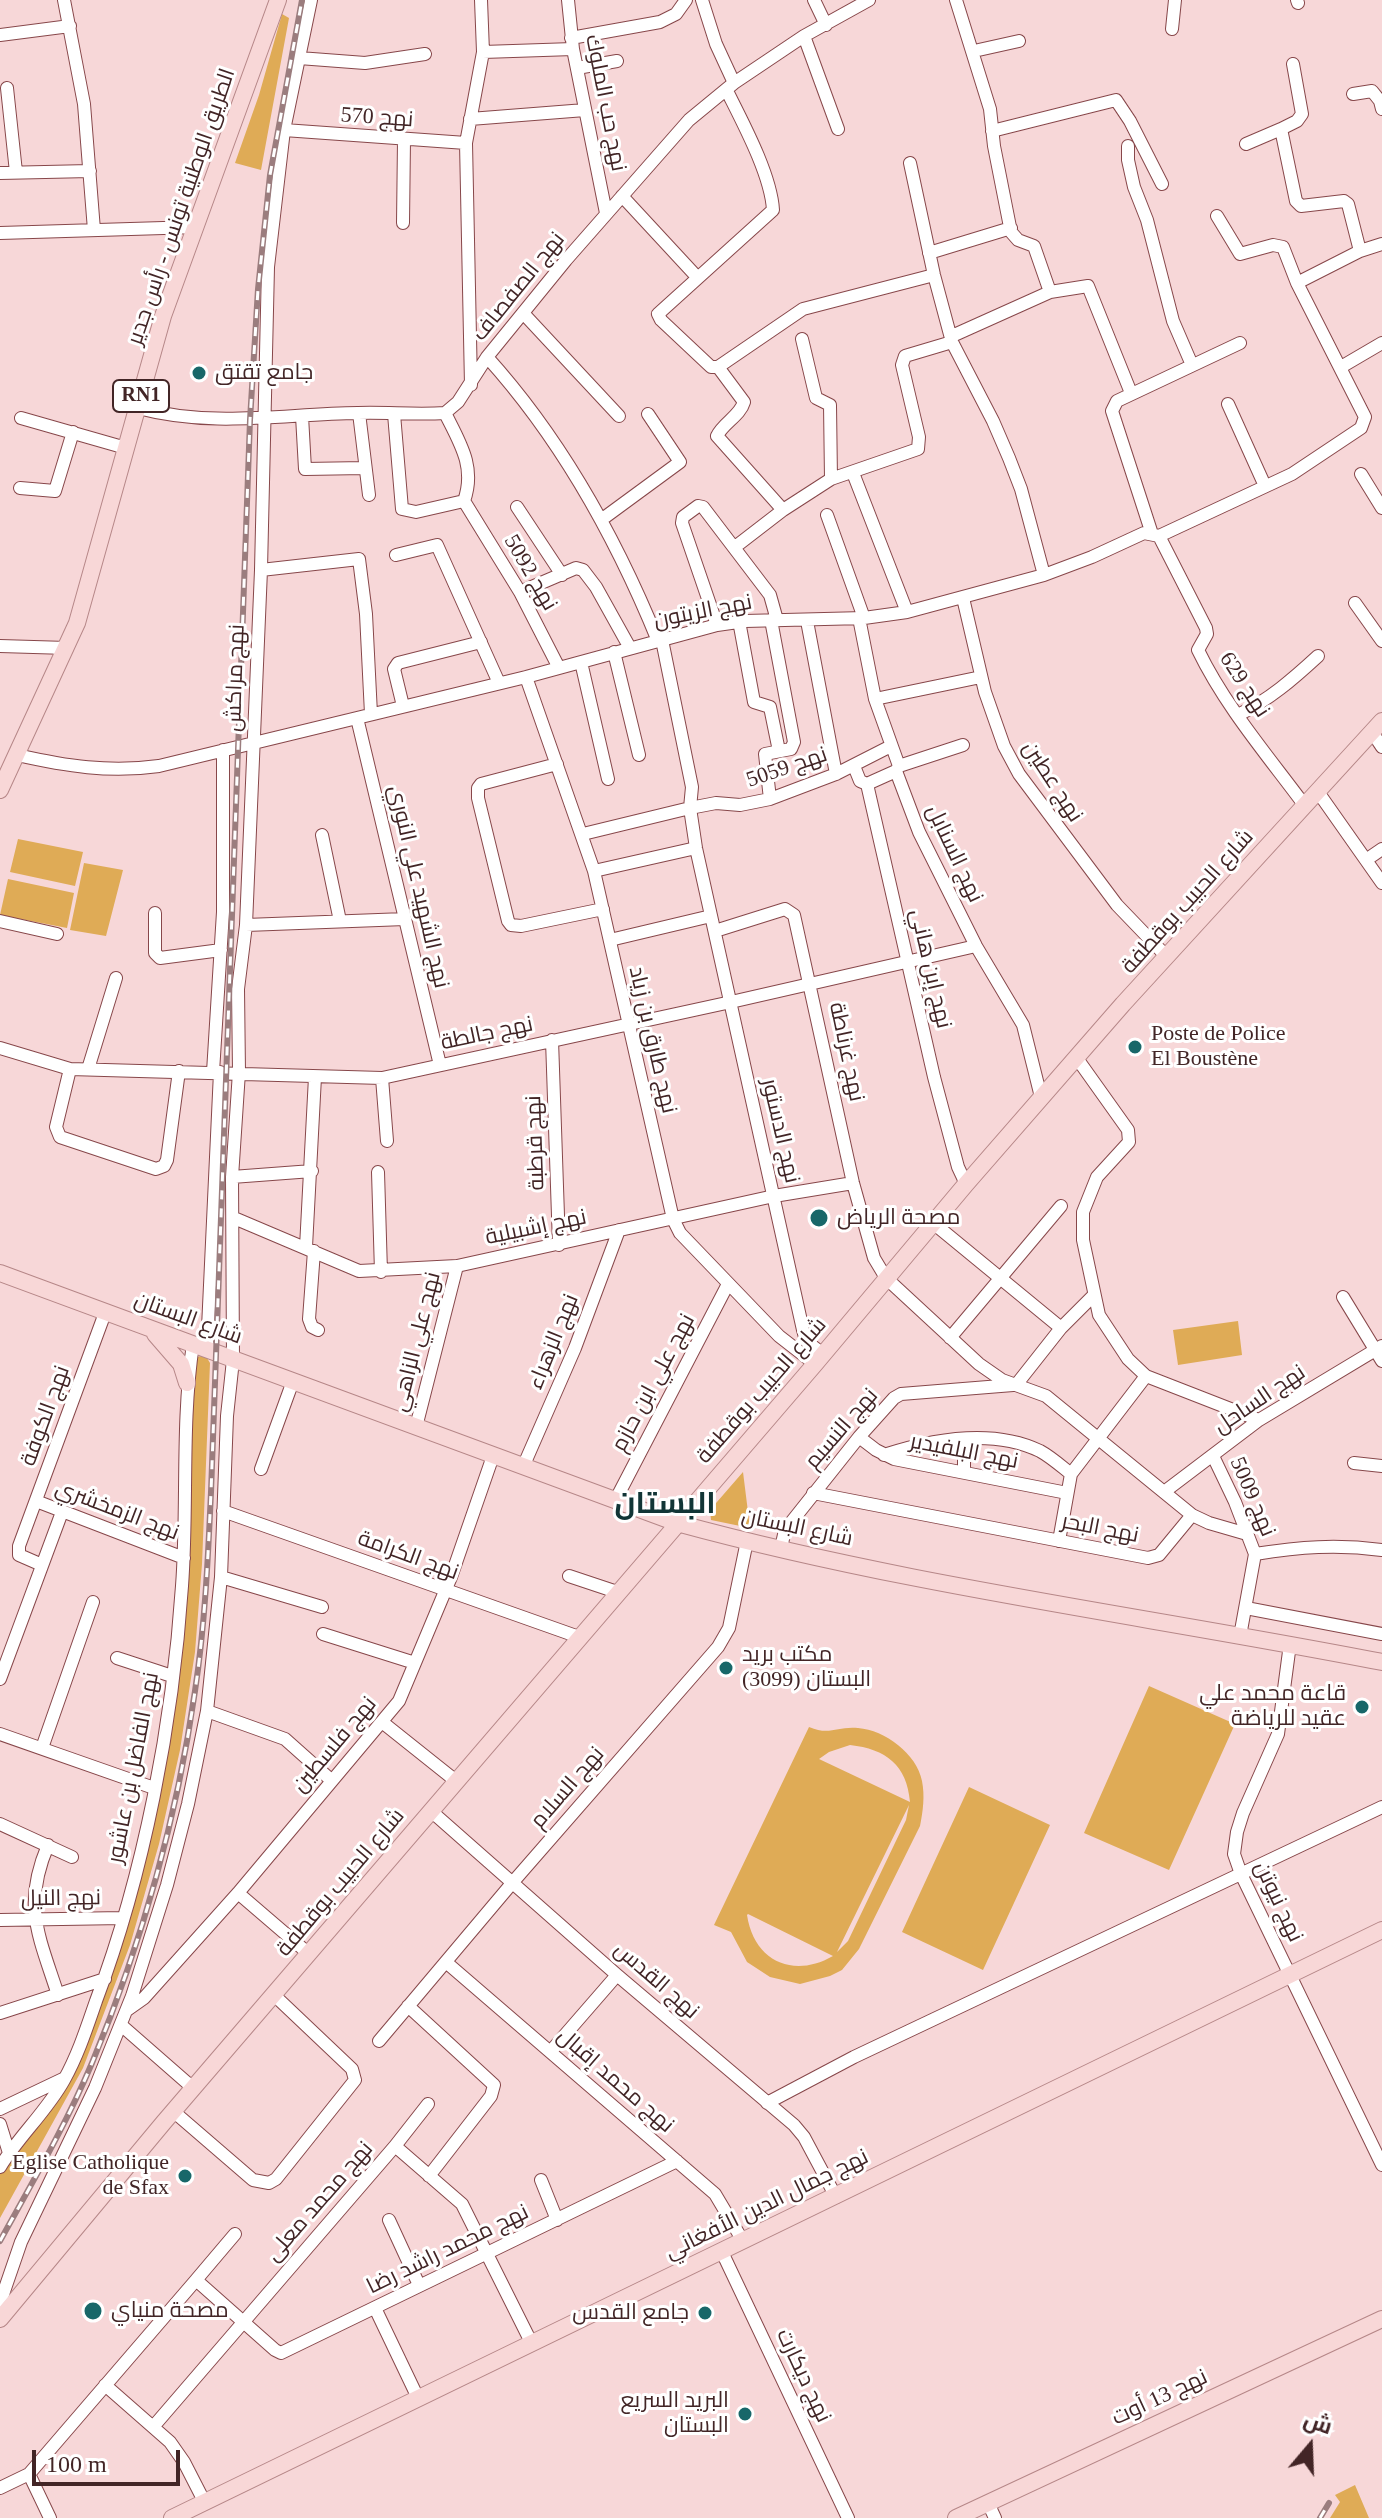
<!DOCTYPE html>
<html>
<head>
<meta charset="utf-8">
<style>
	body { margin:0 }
	#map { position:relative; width:1382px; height:2518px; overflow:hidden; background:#f7d7d8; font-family:"Times New Roman",Cairo,serif }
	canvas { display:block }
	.north { position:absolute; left:1270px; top:2406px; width:80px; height:80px; -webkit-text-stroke:6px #fff; paint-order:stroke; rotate:19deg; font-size:22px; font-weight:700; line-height:32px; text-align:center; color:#422526 }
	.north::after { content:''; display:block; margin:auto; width:28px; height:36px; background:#422526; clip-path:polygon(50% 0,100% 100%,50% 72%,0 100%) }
	.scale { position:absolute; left:32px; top:2450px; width:148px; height:36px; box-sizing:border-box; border:4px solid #422526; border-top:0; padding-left:10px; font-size:24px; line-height:28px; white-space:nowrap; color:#422526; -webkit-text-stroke:6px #fff; paint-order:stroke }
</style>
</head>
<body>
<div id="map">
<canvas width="1382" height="2518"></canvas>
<div class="north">ش</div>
<div class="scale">100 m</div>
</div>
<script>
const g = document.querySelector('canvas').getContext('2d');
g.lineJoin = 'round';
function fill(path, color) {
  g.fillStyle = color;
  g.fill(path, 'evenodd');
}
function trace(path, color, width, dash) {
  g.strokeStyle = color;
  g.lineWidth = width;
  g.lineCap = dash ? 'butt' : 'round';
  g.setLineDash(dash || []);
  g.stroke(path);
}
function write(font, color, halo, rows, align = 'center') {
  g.font = font + ' "Times New Roman",Cairo,serif';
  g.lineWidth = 6;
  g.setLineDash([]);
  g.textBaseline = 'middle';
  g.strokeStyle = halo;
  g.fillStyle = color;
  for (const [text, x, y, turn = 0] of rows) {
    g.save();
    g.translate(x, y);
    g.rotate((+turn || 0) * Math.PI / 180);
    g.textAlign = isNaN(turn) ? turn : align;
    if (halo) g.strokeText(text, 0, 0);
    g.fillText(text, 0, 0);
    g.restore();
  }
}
const green = new Path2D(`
	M282,14l7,4 -28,152 -26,-7 24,-68z
	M18,839l65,13 -8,34 -65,-14z
	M84,863l39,7 -17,66 -36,-6z
	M8,879l66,14 -7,35 -67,-13z
	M1238,1321l4,34 -64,10 -5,-35z
	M200,1356l7,2 3,5 -8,201 -7,88 -15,98 -21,94 -29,101 -47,123 -83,150v-44l45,-59 57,-119 73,-300 18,-336z
	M743,1472l7,56 -39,-8 -1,-10z
	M1149,1686l86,38 -66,146 -85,-37z
	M809,1727c21,9 28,-1 49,1 27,2 59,26 64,53 3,15 1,30 -2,45l-61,123 -17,21 -12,6 -30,8 -30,-7 -23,-15 -16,-30 -17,-7zM850,1745c36,4 57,20 60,57l-91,-43 10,-7zM909,1805l-3,15 -58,121 -11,11zM747,1915l1,-1 85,42c-40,23 -79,5 -86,-41z
	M969,1787l81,38 -67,145 -81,-38z
	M1355,2485l14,33h-39l10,-16 -5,-7z`);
const minor = new Path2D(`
	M64,0l20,104 10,126
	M568,0l5,49 33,164
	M702,0l14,44 18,39
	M814,0l12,25
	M956,0l34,109 4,37 17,86 7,8 16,6 16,46
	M1297,0l1,3
	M1172,29l3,-29
	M0,35l70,-9
	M804,36l34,93
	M571,38l89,-16 16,-8 10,-14
	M974,51l45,-10
	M483,52l90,-3
	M299,58l66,5 60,-9
	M1293,64l9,50 -5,7 -16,8 15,72 5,5 43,-5 4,3 12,47
	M577,68l40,-7
	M7,88l9,84
	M727,91c16,32 44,84 46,119l-115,104 3,6 50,47h7l26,35c-4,14 -21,21 -27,34l66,74
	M1353,94l19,-3 8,10 2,8
	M470,119l115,-9
	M284,130l182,13
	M992,131l124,-31 14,21 32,63
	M1246,144l35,-15
	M1128,146v14l6,27 13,33 26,101 19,44
	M910,163l24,112 18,67 41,79 16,37 12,31 23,86
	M0,173l90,-2
	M622,196l75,81
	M403,223l1,-83
	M0,233l196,-6
	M929,253l82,-25
	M1297,283l63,-32 22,-7
	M523,313l96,103
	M952,336l98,-44 38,-6 43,107
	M802,339l14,59 14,7 1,74
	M487,357c75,83 129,181 171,284
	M718,367l85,-58 131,-34
	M1341,367l41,-24
	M471,385l-5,-242 17,-91 -2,-52
	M1228,404l37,82
	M138,408c76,20 144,6 220,5 29,-1 58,2 87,0l13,-11 29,-45 79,-97 123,-140 45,-37 70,-47 65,-36
	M359,413l10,82
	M445,413c15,30 31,54 19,88
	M394,414l8,95 14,3 48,-11
	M302,416l3,53 59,-1
	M21,418l105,30
	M853,473l54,139
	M1361,474l21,34
	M20,488l35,3 18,-59
	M464,501l56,91 38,74
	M517,507l45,68
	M827,515l37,103
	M601,520l79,-58 -32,-48
	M1152,534l-40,-123 5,-10 123,-58
	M1159,536l47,92 1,6 -9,16c27,56 70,106 107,156
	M735,547l48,-37 48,-31 87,-30 1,-12 -17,-72 3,-9 47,-14
	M396,555l41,-10 62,138
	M261,570l98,-11 7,55 5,100
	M520,592l56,-24 7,2 13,17 34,61
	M963,598l22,94 19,54 15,28 98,131 50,52
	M1355,603l27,38
	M859,618l16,81 24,67 -3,5 23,61 57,114 47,79 18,72
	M739,621l15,81 16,5 9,44
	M807,621l29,153
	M717,625l-35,-102 1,-6 15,-11 5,1 67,88 7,25
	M662,640l30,147 -2,21 6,40 107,482 3,11 17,13
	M0,646l67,2
	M614,652l25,103
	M581,662l27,117
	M526,677l68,194 79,348 7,14 99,103 36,28
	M875,699l106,-22
	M403,706l-9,-37 4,-6 83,-21
	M1238,715c31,-15 55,-36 80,-59
	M357,718l83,347
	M1372,732l10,15
	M17,755c49,11 92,18 142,11l367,-89 191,-52 28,-4 119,-3 43,-6 137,-37 48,-18 52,-24 15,3 133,-62 69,-46 4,-11 -68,-134 -14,-36 -10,-2 -33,9 -23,-38
	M557,764l-76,20 -3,4v10l30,123 3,4 10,1 82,-17
	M854,766l6,15 7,3 67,293 24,90 8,17
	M899,766l64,-21
	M867,784l29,-13
	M1318,792l64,91
	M770,799l-5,-45 26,-5 3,-7 -23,-122
	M583,834l107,-26 26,-5 24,2 30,-6 66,-25 55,-28
	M322,835l18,86
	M1366,860l16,-11
	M594,871l102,-23
	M155,913v40l5,5 61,-8
	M0,921l57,13
	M246,925l159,-6
	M715,931l70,-22 9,6 59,268 21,75 12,20 93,86 23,16 44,16 146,119 -33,40 -11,3 -335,-65
	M610,940l101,-24
	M552,1040l7,205
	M0,1048l70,21 312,9 349,-76 245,-56
	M1076,1057l52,73 1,12 -32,35 -14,35v28l16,75 29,44 18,17 113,44
	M70,1069l-14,58 4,10 96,32 8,-3 3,-6 12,-89
	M88,1069l28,-91
	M213,1072l10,-160v-162
	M382,1078l5,63
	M378,1172l3,100
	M232,1177l80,-6
	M234,1218l125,53 98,-5 317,-70 79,-13
	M932,1222l129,106
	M306,1247l9,-170
	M314,1251l-5,68 3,8 6,3
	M1343,1297l39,64
	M950,1338l111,-132
	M207,1349l13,-277
	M1016,1385l45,-57 32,-32
	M416,1427l41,-161
	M859,1437l17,13 18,9 173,34
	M884,1455c49,-16 108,-27 156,-4 11,6 21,15 31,23
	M1213,1456l22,46 20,52 -15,82
	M1354,1463l28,3
	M523,1467l52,-119 44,-118
	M261,1469l32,-88
	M964,1472v-33
	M1164,1492l95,-72 123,-74
	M36,1501l148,57
	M615,1501l113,-217
	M223,1511l356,126
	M1192,1515l17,8 38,11
	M1059,1541l12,-67 75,-98
	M781,1548l4,-18 74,-93 35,-39 7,-4 112,-9
	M1255,1554c45,-7 81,-10 127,-4
	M42,1565l-23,-10v-9l86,-233
	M569,1576l48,16
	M221,1577l101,30
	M1246,1608l136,26
	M323,1634l92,29
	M1290,1644l-12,90 -35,79 -6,19 -3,22 7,20 141,291
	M117,1658l55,18
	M0,1679l62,-167
	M207,1711l78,28 46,41
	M382,1722l74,59
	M0,1734l154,54
	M42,1748l51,-146
	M431,1811l186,164 177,150 10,12 32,60
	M0,1824l72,33
	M48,1845c-26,61 -9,91 10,150
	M238,1893l71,61
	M0,1920l123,-2
	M447,1963l268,231 28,47
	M408,2006l86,79 -3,11 -62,80
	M127,2010l17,-12 94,-105 161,-192 52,-124 42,-121
	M0,2013l105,-34
	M121,2025l72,63
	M379,2041l134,-159 205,-235 11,-19 18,-87
	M551,2051l66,-76
	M767,2103l87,-46 528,-250
	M0,2109l65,-31
	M173,2111l80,69 16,3 7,-4 79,-99 -3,-11 -78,-74
	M0,2124l9,29
	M395,2146l33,-42
	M0,2167c19,-31 47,-56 64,-87 14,-25 23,-53 32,-79 48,-127 77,-279 86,-415 6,-80 -1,-162 11,-242
	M541,2180l16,40
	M389,2220l30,65
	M722,2252l126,266
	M196,2280l39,-46
	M0,2303l21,-61 74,-154 37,-92 35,-111 21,-81 19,-93 14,-134 6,-161 6,-56 -1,-183 7,-105 -1,-83 8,-64 15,-355 7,-303 16,-137 27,-130
	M375,2308l43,90
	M105,2385l65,57 14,20 21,41
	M153,2427l242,-281 67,58 69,138
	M0,2488l29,-14
	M988,2503l7,15
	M50,2518l-21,-44 167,-194 79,70 6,3 396,-192`);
const major = new Path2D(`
	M0,790l77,-167 86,-307 115,-316
	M0,1273l677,250c231,63 470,93 705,139
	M155,1334l26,30 6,19
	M0,2319l164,-197 651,-758 151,-180 157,-180 259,-283
	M172,2518l1210,-588
	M956,2518l426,-199`);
const rail = new Path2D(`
	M0,2241c32,-58 66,-116 92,-178 49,-118 85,-245 103,-372 10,-66 13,-133 16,-199l39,-1072 8,-131 12,-114 32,-175
	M1320,2518l9,-15`);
const markers = [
	[199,373,8,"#186769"],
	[1135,1047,8,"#186769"],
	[819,1218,10,"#186769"],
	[726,1668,8,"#186769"],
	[1362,1707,8,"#186769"],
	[185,2176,8,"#186769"],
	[93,2311,10,"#186769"],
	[705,2313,8,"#186769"],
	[745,2414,8,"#186769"]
];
const shields = [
	[141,396,56]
];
const shieldNames = [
	["RN1",141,396]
];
const streetNames = [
	["نهج حب الملوك",605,103,79],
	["نهج 570",377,118,4],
	["الطريق الوطنية تونس - رأس جدير",182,207,-71],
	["نهج الصفصاف",519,287,-51],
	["نهج 5092",530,573,60],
	["نهج الزيتون",703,612,-11],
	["نهج مراكش",236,678,-88],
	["نهج 629",1244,685,57],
	["نهج 5059",787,768,-19],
	["نهج عطين",1052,782,57],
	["نهج السنابل",954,854,65],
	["نهج الشهيد علي النوري",418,887,77],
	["شارع الحبيب بوقطفة",1188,902,-48],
	["نهج إبن هاني",930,969,77],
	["نهج جالطة",487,1034,-12],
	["نهج طارق بن زياد",652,1040,77],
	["نهج غرناطة",846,1052,78],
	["نهج الدستور",780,1131,77],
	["نهج قرطبة",536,1143,-92],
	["نهج إشبيلية",536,1228,-12],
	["شارع البستان",188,1319,20],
	["نهج علي الزاهي",417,1342,-76],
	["نهج الزهراء",554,1342,-68],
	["نهج علي ابن حازم",654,1383,-62],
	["شارع الحبيب بوقطفة",762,1391,-49],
	["نهج الساحل",1260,1400,-34],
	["نهج الكوفة",46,1416,-70],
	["نهج النسيم",842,1429,-49],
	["نهج البلفيدير",964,1452,11],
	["نهج 5009",1252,1497,67],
	["نهج الزمخشري",117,1511,21],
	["شارع البستان",797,1528,12],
	["نهج البحر",1100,1529,11],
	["نهج الكرامة",408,1556,20],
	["نهج فلسطين",335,1745,-50],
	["نهج الفاضل بن عاشور",134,1768,-79],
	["نهج السلام",568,1788,-49],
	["شارع الحبيب بوقطفة",341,1883,-50],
	["نهج النيل",61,1899,-1],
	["نهج نيوتن",1278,1902,65],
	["نهج القدس",656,1981,41],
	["نهج محمد إقبال",615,2081,41],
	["نهج محمد معلى",320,2202,-49],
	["نهج جمال الدين الأفغاني",767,2205,-26],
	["نهج محمد راشد رضا",448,2250,-26],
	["نهج ديكارت",803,2376,65],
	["نهج 13 أوت",1160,2398,-25]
];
const poiNames = [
	["جامع تقتق",215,373],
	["Poste de Police",1151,1034],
	["El Boustène",1151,1059],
	["مصحة الرياض",837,1218],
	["مكتب بريد",742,1655],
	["البستان (3099)",742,1680],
	["قاعة محمد علي",1346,1694,"right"],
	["عقيد للرياضة",1346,1719,"right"],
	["Eglise Catholique",169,2163,"right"],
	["de Sfax",169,2188,"right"],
	["مصحة منياي",111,2311],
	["جامع القدس",689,2313,"right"],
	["البريد السريع",729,2401,"right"],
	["البستان",729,2426,"right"]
];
const districtNames = [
	["البستان",665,1505]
];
fill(green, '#dfab56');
trace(minor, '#87474a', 14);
trace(major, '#b68788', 18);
trace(minor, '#fff', 12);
trace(major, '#f8d7d7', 16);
trace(rail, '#9b7d7e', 6);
trace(rail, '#fff', 3, [9]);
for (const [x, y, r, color] of markers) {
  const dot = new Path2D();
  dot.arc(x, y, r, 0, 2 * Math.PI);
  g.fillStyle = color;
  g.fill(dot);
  trace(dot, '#fff', 3);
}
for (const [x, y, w] of shields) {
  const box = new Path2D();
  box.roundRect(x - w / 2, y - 16, w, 32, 6);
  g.fillStyle = '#fff';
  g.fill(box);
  trace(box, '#422526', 2);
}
write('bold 20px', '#422526', null, shieldNames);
write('22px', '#422526', '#fff', streetNames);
write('22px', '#422526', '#fff', poiNames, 'left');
write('bold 30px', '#123536', '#fff', districtNames);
</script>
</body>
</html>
